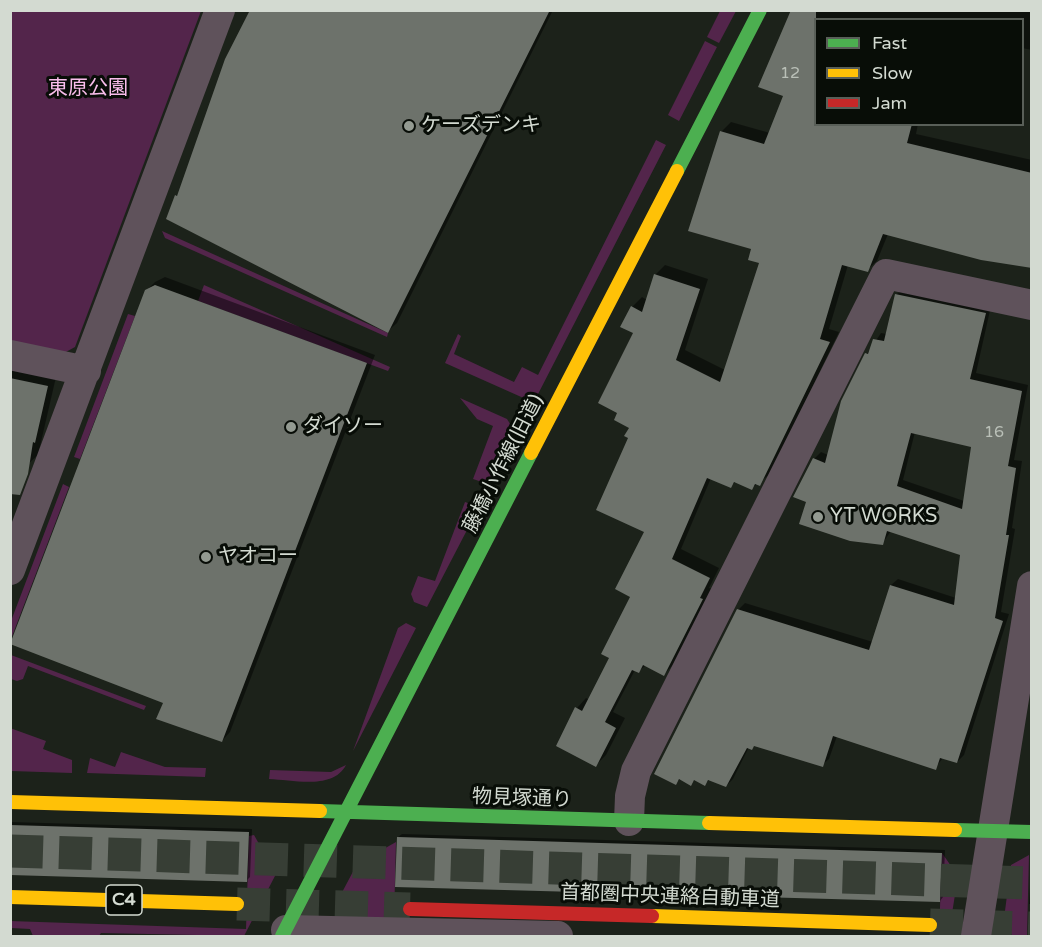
<!DOCTYPE html>
<html>
<head>
<meta charset="utf-8">
<style>
	body { margin:0 }
	#map { position:relative; width:1042px; height:947px; overflow:hidden; background:#1c221a; font-family:"Varela Round",sans-serif }
	canvas { display:block }
	.frame { position:absolute; inset:0; border:12px solid #d3dad1; pointer-events:none }
	.legend { position:absolute; left:814px; top:18px; width:210px; height:108px; box-sizing:border-box; background:#080d07; border:2px solid #595f58; margin:0; padding:8px 10px; list-style:none; font-size:18px; color:#d3dad1 }
	.legend li { display:flex; align-items:center; gap:12px; height:30px }
	.legend b { width:30px; border:2px solid #595f58 }
</style>
</head>
<body>
<div id="map">
<canvas width="1042" height="947"></canvas>
<div class="frame"></div>
<ul class="legend">
<li><b style="height:8px;background:#4caf50"></b>Fast</li>
<li><b style="height:8px;background:#ffc107"></b>Slow</li>
<li><b style="height:8px;background:#c62828"></b>Jam</li>
</ul>
</div>
<script>
const g = document.querySelector('canvas').getContext('2d');
g.lineJoin = 'round';
function fill(path, color) {
  g.fillStyle = color;
  g.fill(path, 'evenodd');
}
function trace(path, color, width, dash) {
  g.strokeStyle = color;
  g.lineWidth = width;
  g.lineCap = dash ? 'butt' : 'round';
  g.setLineDash(dash || []);
  g.stroke(path);
}
function write(font, color, halo, rows, align = 'center') {
  g.font = font + ' "Varela Round","Noto Sans JP",sans-serif';
  g.lineWidth = 6;
  g.setLineDash([]);
  g.textBaseline = 'middle';
  g.strokeStyle = halo;
  g.fillStyle = color;
  for (const [text, x, y, turn = 0] of rows) {
    g.save();
    g.translate(x, y);
    g.rotate((+turn || 0) * Math.PI / 180);
    g.textAlign = isNaN(turn) ? turn : align;
    if (halo) g.strokeText(text, 0, 0);
    g.fillText(text, 0, 0);
    g.restore();
  }
}
const green = new Path2D(`
	M10,11h191l-126,336 -11,6 -53,-11z
	M720,11h16l-17,32 -12,-6z
	M705,41l12,6 -38,74 -11,-6z
	M656,140l10,5 -130,253 -8,2 -83,-37 13,-29 3,2 -7,18 60,28 8,-15 16,8z
	M162,231l226,102 -1,4 -222,-99z
	M204,285l186,82 -2,4 -190,-70z
	M128,314l7,2 -55,143 -6,-2z
	M460,398l47,21 10,16 -26,50 -18,-6 20,-53 -16,-7z
	M63,484l6,3 -58,152v-18z
	M465,502l14,5 -52,100 -13,-5 -3,-8 7,-18 17,5z
	M406,623l10,5 -63,123 45,-123z
	M10,655h1l135,51 -2,4 -116,-44 -5,13 -6,2 -6,-2z
	M10,728l36,13 -3,8 29,11v13l-61,-2z
	M121,752l44,15 41,1 -1,9 -118,-4 3,-15 25,9z
	M346,765c-13,25 -52,15 -77,14l1,-9 61,2z
	M254,835l22,39 -32,62 -143,-3 -2,3h-66l-3,-7 -19,-1 -1,-7 236,8 3,-93z
	M396,842l-2,77 -44,-1 -12,-18 19,-36z
	M942,853l16,23 -8,50 -11,8z
	M1029,855l-2,81h-14l-10,-10 8,-61z`);
const shadow = new Path2D(`
	M252,10h301l-156,313 -9,8 -204,-103 1,-3 -9,-29 5,-4z
	M793,10h239v40l-10,-2v-28h-206v104h102l-2,10 116,26v106l-144,-32 -11,27 -10,9 -19,-5 -19,64 10,3 -69,142 -18,14 -16,-7 -5,5 -20,-8 -30,71 38,19 -10,20 3,1 -38,75 -10,10 -18,-9 -7,6 -4,-1 -22,42 12,6 -19,37 -10,10 -19,-57 9,-10 4,2 21,-42 21,-62 14,-64 -16,-95 5,-104 -3,-26 10,-10 5,3 9,-26 9,-9 43,14 -23,71 40,20 36,-108 -8,-14 -32,-116 10,-10 39,11 15,-37z
	M165,277l210,78 -145,377 -8,9 -57,-39 -19,-411 9,-9z
	M904,288l87,18 -15,67 52,12 -14,75 8,1 -10,67 3,1 -14,83 8,2 -45,141 -7,7 -14,-4 -8,10 -98,-32 -8,23 -7,6 -67,-20 -6,2 -16,32 -7,7 -16,-7 -5,5 -10,-5 -5,5 -10,-5 -4,4 62,-173 7,-7 128,39 18,-57 7,-6 58,19 5,-44 -70,-23 -9,13 -74,-43 6,-42 7,-7 7,3 39,-101 14,-21 6,1 10,-40zM915,432l58,13 -9,56 -61,-21z
	M10,367l46,10 -18,78 -10,9 -18,-3z
	M10,822l242,7 -2,48 -4,4 -236,-7z
	M402,834l543,16 -2,47 -3,4 -542,-64z
	M1032,855v49h-3z`);
const building = new Path2D(`
	M250,10h300l-162,323 -222,-114 9,-24 2,1 48,-137z
	M791,10h25v114h96l-5,19 125,30v95l-51,-8 -98,-26 -15,38 -26,-7 -22,74 10,3 -70,144 -5,-2 -3,6 -18,-8 -3,6 -24,-10 -35,81 38,19 -10,20 3,1 -39,77 -21,-11 -4,8 -7,-3 -27,52 11,6 -20,39 -40,-21 19,-39 7,4 27,-53 -8,-4 29,-57 -15,-8 29,-57 -48,-22 32,-72 -4,-2 5,-8 -15,-8 3,-7 -19,-10 35,-70 -13,-6 11,-21 11,6 12,-38 46,15 -24,71 44,22 39,-119 -11,-3 3,-11 -63,-18 32,-100 44,13 19,-48 -25,-9z
	M155,285l212,78 -145,379 -66,-23 7,-16 -153,-59 135,-354z
	M895,294l91,19 -16,66 52,12 -14,75 8,2 -10,67h3l-14,83 8,3 -46,142 -17,-5 -4,12 -103,-34 -10,31 -69,-21 -2,4 -5,-2 -21,39 -18,-7 -3,6 -11,-6 -3,6 -12,-7 -3,6 -22,-11 83,-165 132,41 21,-65 64,20 6,-50 -73,-24 -4,14 -33,-4 -51,-17 7,-22 -13,-5 20,-39 12,5 16,-62 24,-48 3,1 5,-15 11,2zM911,433l60,14 -9,62 -65,-23z
	M10,378l38,8 -13,57 -2,-1 -5,32 -8,21 -10,-1z
	M10,825l239,7 -2,50 -237,-7z
	M397,837l545,16 -2,49 -545,-15z`);
const highwayTunnel = new Path2D(`
	M10,851l1022,32
	M237,904l173,5
	M930,925l102,3`);
const street = new Path2D(`
	M10,355l76,16
	M10,570l210,-560
	M629,821l1,-25 6,-25 250,-497 146,31
	M286,930l272,6
	M976,936l56,-350`);
const fast = new Path2D(`
	M677,171l83,-161
	M320,811l389,12
	M955,830l77,2
	M282,936l249,-483`);
const slow = new Path2D(`
	M531,453l146,-282
	M10,802l310,9
	M709,823l246,7
	M10,897l227,7
	M652,916l278,9`);
const jam = new Path2D(`
	M410,909l242,7`);
const markers = [
	[409,126,6,"#939a91"],
	[291,427,6,"#939a91"],
	[818,517,6,"#939a91"],
	[206,557,6,"#939a91"]
];
const numberNames = [
	["12",790,74],
	["16",994,433]
];
const shields = [
	[124,900,36]
];
const shieldNames = [
	["C4",124,900]
];
const parkNames = [
	["東原公園",88,89]
];
const poiNames = [
	["ケーズデンキ",421,126],
	["ダイソー",303,427],
	["YT WORKS",830,517],
	["ヤオコー",218,557]
];
const streetNames = [
	["藤橋小作線(旧道)",504,464,-63],
	["物見塚通り",522,799,2],
	["首都圏中央連絡自動車道",670,897,2]
];
fill(green, '#53254b');
fill(shadow, '#0007');
fill(building, '#6d726b');
trace(highwayTunnel, '#373e35', 33, [33, 16]);
trace(street, '#5f525b', 30);
trace(fast, '#4caf50', 14);
trace(slow, '#ffc107', 14);
trace(jam, '#c62828', 14);
for (const [x, y, r, color] of markers) {
  const dot = new Path2D();
  dot.arc(x, y, r, 0, 2 * Math.PI);
  g.fillStyle = color;
  g.fill(dot);
  trace(dot, '#080d07', 2);
}
write('16px', '#bac0b8', null, numberNames);
for (const [x, y, w] of shields) {
  const box = new Path2D();
  box.roundRect(x - w / 2, y - 15, w, 30, 4.5);
  g.fillStyle = '#080d07';
  g.fill(box);
  trace(box, '#d3dad1', 1.5);
}
write('bold 18px', '#d3dad1', null, shieldNames);
write('20px', '#f9bdeb', '#080d07', parkNames);
write('20px', '#d3dad1', '#080d07', poiNames, 'left');
write('20px', '#d3dad1', '#080d07', streetNames);
</script>
</body>
</html>
